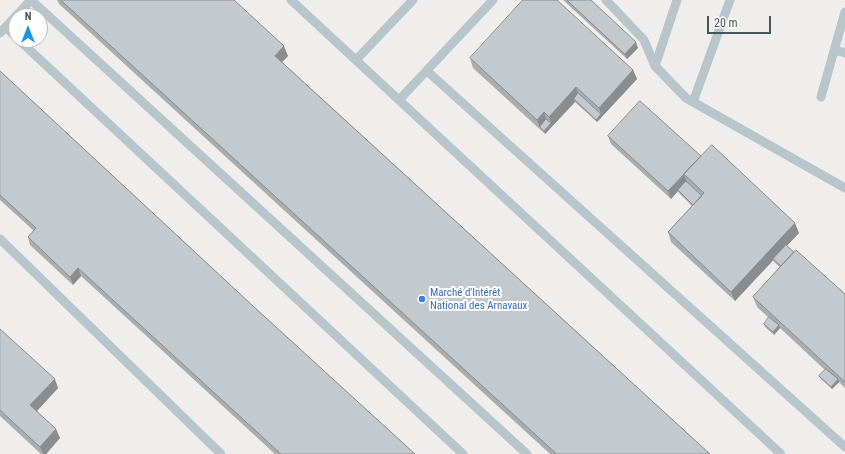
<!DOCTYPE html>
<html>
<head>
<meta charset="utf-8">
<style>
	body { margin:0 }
	#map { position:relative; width:845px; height:454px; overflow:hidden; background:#f0eded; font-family:"Roboto Condensed",sans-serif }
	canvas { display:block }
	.north { position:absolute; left:8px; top:8px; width:40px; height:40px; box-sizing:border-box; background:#fff; border:1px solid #b5bbbd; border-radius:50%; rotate:0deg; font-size:11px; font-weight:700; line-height:16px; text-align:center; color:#45555b }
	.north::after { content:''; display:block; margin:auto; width:14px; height:18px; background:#1695e0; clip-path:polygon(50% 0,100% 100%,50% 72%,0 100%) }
	.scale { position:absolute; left:707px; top:16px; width:64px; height:18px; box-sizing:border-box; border:2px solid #45555b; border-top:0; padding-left:5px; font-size:12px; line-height:14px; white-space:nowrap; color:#45555b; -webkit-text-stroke:3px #fff; paint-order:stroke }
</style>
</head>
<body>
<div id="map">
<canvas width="845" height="454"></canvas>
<div class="north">N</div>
<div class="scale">20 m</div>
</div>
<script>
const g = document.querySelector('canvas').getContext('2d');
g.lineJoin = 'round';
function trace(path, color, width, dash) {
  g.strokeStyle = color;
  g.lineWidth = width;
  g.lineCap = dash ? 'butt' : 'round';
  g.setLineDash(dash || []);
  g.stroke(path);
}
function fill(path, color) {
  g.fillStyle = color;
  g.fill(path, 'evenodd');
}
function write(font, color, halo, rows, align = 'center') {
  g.font = font + ' "Roboto Condensed",sans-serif';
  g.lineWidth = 4;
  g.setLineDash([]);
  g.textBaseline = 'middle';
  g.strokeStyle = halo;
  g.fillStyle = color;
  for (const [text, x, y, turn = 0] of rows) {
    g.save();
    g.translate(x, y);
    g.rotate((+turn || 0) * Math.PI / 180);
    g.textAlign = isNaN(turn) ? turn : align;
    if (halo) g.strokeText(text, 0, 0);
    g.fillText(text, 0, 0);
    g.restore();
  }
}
const service = new Path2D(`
	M31,0l496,454
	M291,0l490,454
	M606,0l38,40 11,26 31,32 159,90
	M6,27l10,10
	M0,33l30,-32
	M19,40l444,414
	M835,50l10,3
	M356,60l57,-60
	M655,66l22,-66
	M427,71l418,376
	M821,97l24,-85
	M399,100l94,-100
	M693,102l37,-102
	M0,239l221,215`);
const wall = new Path2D(`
	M57,0h177l54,56 -6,6 428,392h-160l-491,-450z
	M563,0h28l47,48 -11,11z
	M470,58l163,12 4,9 -40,43 -22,-20 -30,32 -72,-66z
	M0,71l253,235 162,148h-140l-194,-178 -8,9 -43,-40 -2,-8 6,-6 -34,-31z
	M608,136l93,20 98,77 -13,13 59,48v94l-6,-6 -7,7 -11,-10 -2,-3 6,-6 -45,-42 -6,7 -9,-8 -1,-3 5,-6 -12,-11 -4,-10 27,-30 -6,-5 -1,-2 -38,41 -64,-59 -3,-10 24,-26 -13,-13 -1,-2 -7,8 -60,-55z
	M0,329l58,59 -21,23 23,27 -14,16h-5l-41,-38z`);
const shadedWall = new Path2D(`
	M636,42l2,6 -11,11 -2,-5z
	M284,46l4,10 -9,9 -4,-9z
	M633,70l4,9 -40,43 -1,-2 5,-6 -2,-6z
	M576,87l3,9 -5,3 1,3 -30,32 -1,-3 7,-8 -2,-6z
	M544,112l3,10 -7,5 1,3 -4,-10z
	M684,175l3,7 -9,8v1l-7,8 -3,-8z
	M795,223l4,10 -64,68 -4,-9z
	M78,268l3,8 -8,9 -3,-8z
	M779,325l1,3 -6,7 -1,-3z
	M55,379l3,9 -24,26 -4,-9z
	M838,379l1,3 -7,7 -1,-2z
	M56,429l4,9 -14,16h-3l-3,-7z`);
const building = new Path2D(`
	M61,0h173l50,46 -9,10 435,398h-153z
	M523,0h34l76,70 -34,38 -23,-21 -27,30 -5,-5 -7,8 -67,-62z
	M567,0h24l45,42 -11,12z
	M0,71l253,235 162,148h-134l-203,-186 -8,9 -42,-40 8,-9 -36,-33z
	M578,93l23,21 -5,6 -22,-21z
	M640,101l61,55 -33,35 -60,-55z
	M546,119l5,4 -7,8 -4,-4z
	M712,145l83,78 -64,69 -63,-60 36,-39 -20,-19z
	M686,181l16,15 -9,9 -15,-15z
	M786,245l8,7 -13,14 -8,-7z
	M796,250l49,44v88l-92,-85z
	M769,317l10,8 -6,7 -9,-8z
	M0,329l55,50 -25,26 26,24 -16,18 -40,-37z
	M826,369l12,10 -7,8 -12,-11z`);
const markers = [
	[422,299,4,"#3f7fe0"]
];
const shopNames = [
	["Marché d'Intérêt",430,293],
	["National des Arnavaux",430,306]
];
trace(service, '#b8c5cb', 9);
fill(wall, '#a9adb0');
fill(shadedWall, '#898d90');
fill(building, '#c4c9cd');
trace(building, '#898d90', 1);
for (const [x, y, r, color] of markers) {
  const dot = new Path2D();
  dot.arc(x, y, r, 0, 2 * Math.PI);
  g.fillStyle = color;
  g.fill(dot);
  trace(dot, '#fff', 1.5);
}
write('11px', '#366cbe', '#fff', shopNames, 'left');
</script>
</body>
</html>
